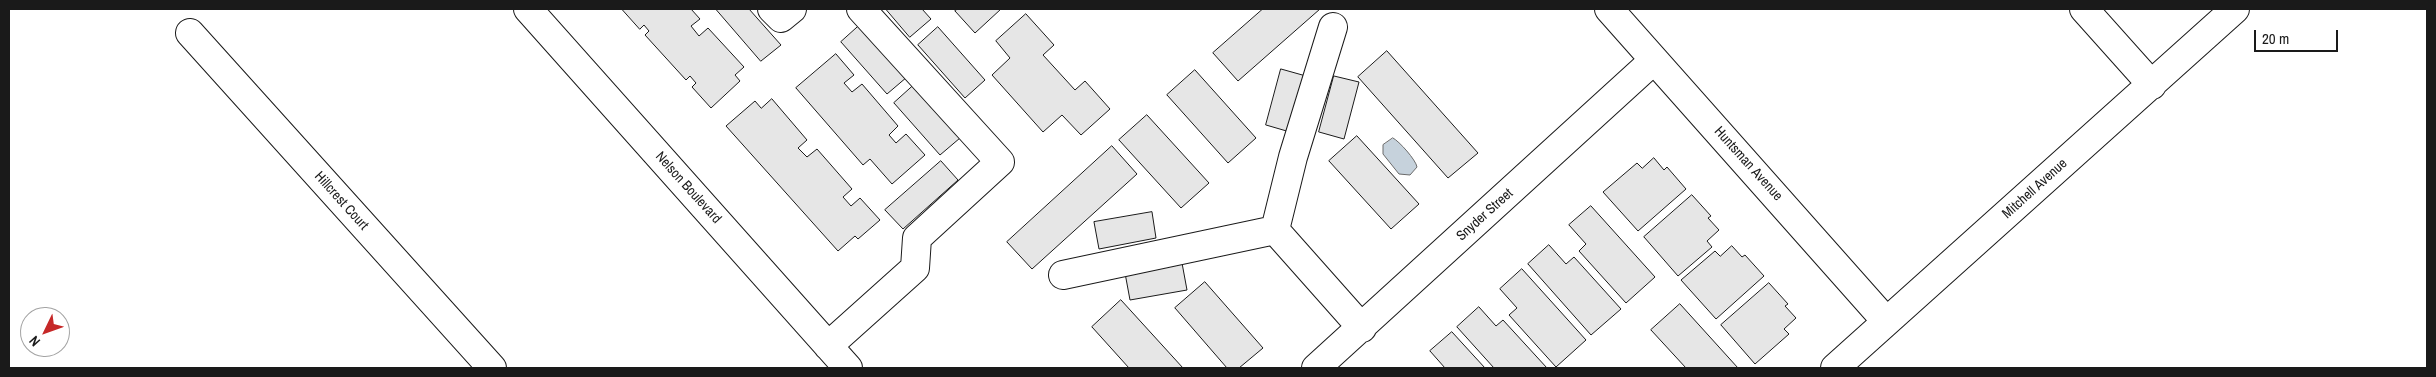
<!DOCTYPE html>
<html>
<head>
<meta charset="utf-8">
<style>
	body { margin:0 }
	#map { position:relative; width:2436px; height:377px; overflow:hidden; background:#fff; font-family:"Archivo Narrow",sans-serif }
	canvas { display:block }
	.frame { position:absolute; inset:0; border:10px solid #1a1a1a; pointer-events:none }
	.north { position:absolute; left:20px; top:307px; width:50px; height:50px; box-sizing:border-box; background:#fff; border:1px solid #a3a3a3; border-radius:50%; rotate:228deg; font-size:14px; font-weight:700; line-height:20px; text-align:center; color:#1a1a1a }
	.north::after { content:''; display:block; margin:auto; width:18px; height:22px; background:#c62828; clip-path:polygon(50% 0,100% 100%,50% 72%,0 100%) }
	.scale { position:absolute; left:2254px; top:30px; width:84px; height:22px; box-sizing:border-box; border:2px solid #1a1a1a; border-top:0; padding-left:6px; font-size:15px; line-height:18px; white-space:nowrap; color:#1a1a1a; -webkit-text-stroke:4px #fff; paint-order:stroke }
</style>
</head>
<body>
<div id="map">
<canvas width="2436" height="377"></canvas>
<div class="frame"></div>
<div class="north">N</div>
<div class="scale">20 m</div>
</div>
<script>
const g = document.querySelector('canvas').getContext('2d');
g.lineJoin = 'round';
function fill(path, color) {
  g.fillStyle = color;
  g.fill(path, 'evenodd');
}
function trace(path, color, width, dash) {
  g.strokeStyle = color;
  g.lineWidth = width;
  g.lineCap = dash ? 'butt' : 'round';
  g.setLineDash(dash || []);
  g.stroke(path);
}
function write(font, color, halo, rows, align = 'center') {
  g.font = font + ' "Archivo Narrow",sans-serif';
  g.lineWidth = 4;
  g.setLineDash([]);
  g.textBaseline = 'middle';
  g.strokeStyle = halo;
  g.fillStyle = color;
  for (const [text, x, y, turn = 0] of rows) {
    g.save();
    g.translate(x, y);
    g.rotate((+turn || 0) * Math.PI / 180);
    g.textAlign = isNaN(turn) ? turn : align;
    if (halo) g.strokeText(text, 0, 0);
    g.fillText(text, 0, 0);
    g.restore();
  }
}
const water = new Path2D(`
	M1393,138c6,3 23,22 24,29l-7,8 -11,-1 -16,-20v-9z`);
const building = new Path2D(`
	M622,9h69l9,10 -9,7 8,10 9,-8 36,39 -9,8 5,6 -29,27 -19,-21 4,-4 -6,-7 -4,4 -41,-45 4,-4 -5,-6 -4,4z
	M716,9h33l32,36 -20,16z
	M886,9h36l9,10 -21,18z
	M958,9h43l-26,24 -20,-22z
	M1263,9h57l-82,72 -25,-28z
	M1026,14l28,31 -11,10 32,35 10,-9 25,28 -29,26 -19,-20 -19,17 -51,-57 18,-17 -14,-17z
	M861,24l46,53 -20,17 -46,-52z
	M938,27l47,53 -20,18 -47,-53z
	M1387,51l91,102 -30,25 -90,-101z
	M836,54l18,21 -10,8 8,9 10,-8 36,42 -9,9 7,8 10,-9 19,21 -33,29 -22,-25 -7,6 -67,-77z
	M1281,69l25,7 -16,56 -24,-7z
	M1195,70l61,68 -28,25 -61,-68z
	M1334,76l25,6 -15,57 -25,-7z
	M914,85l46,53 -20,17 -46,-52z
	M772,99l35,41 -9,8 9,9 10,-8 35,40 -9,8 8,9 9,-8 20,22 -22,19 -3,-3 -17,15 -112,-125 29,-25 6,7z
	M1147,115l62,68 -28,25 -62,-68z
	M1357,136l62,68 -28,25 -62,-68z
	M1112,146l25,28 -105,95 -25,-27z
	M1654,158l10,12 3,-3 19,22 -48,42 -35,-39 34,-29 5,5z
	M941,161l17,19 -55,49 -18,-19z
	M1692,195l19,21 -3,2 11,12 -12,11 5,6 -34,29 -34,-39z
	M1591,206l64,71 -29,26 -47,-52 7,-7 -17,-19z
	M1152,212l4,26 -57,11 -5,-27z
	M1549,245l17,19 8,-7 47,52 -30,26 -63,-71z
	M1732,246l10,11 3,-2 19,21 -48,43 -35,-39 34,-29 5,5z
	M1182,263l5,27 -57,10 -5,-27z
	M1522,269l64,71 -30,27 -47,-52 8,-7 -17,-19z
	M1205,282l58,66 -24,20h-12l-52,-60z
	M1769,283l19,21 -3,2 11,12 -12,11 5,5 -34,30 -34,-39z
	M1121,300l62,68h-54l-37,-41z
	M1680,304l58,64h-52l-35,-38z
	M1479,307l17,19 7,-6 44,48h-53l-37,-41z
	M1452,332l33,36h-40l-15,-17z`);
const minor = new Path2D(`
	M528,9l320,359
	M772,9l9,9 11,-9
	M1609,9l277,312
	M2084,9l68,76
	M190,33l302,335
	M1275,230l18,-73 40,-130
	M1275,230l87,98
	M1063,275l212,-45
	M828,346l87,-78 2,-30 83,-76 -139,-153
	M1316,368l338,-308
	M1835,368l400,-359`);
const streetNames = [
	["Huntsman Avenue",1748,164,48],
	["Nelson Boulevard",688,188,48],
	["Mitchell Avenue",2035,189,-42],
	["Hillcrest Court",341,201,48],
	["Snyder Street",1485,215,-42]
];
fill(water, '#c6d2dc');
trace(water, '#6a6a6a', 1);
fill(building, '#e6e6e6');
trace(building, '#1a1a1a', 1);
trace(minor, '#1a1a1a', 30);
trace(minor, '#fff', 28);
write('14px', '#1a1a1a', '#fff', streetNames);
</script>
</body>
</html>
